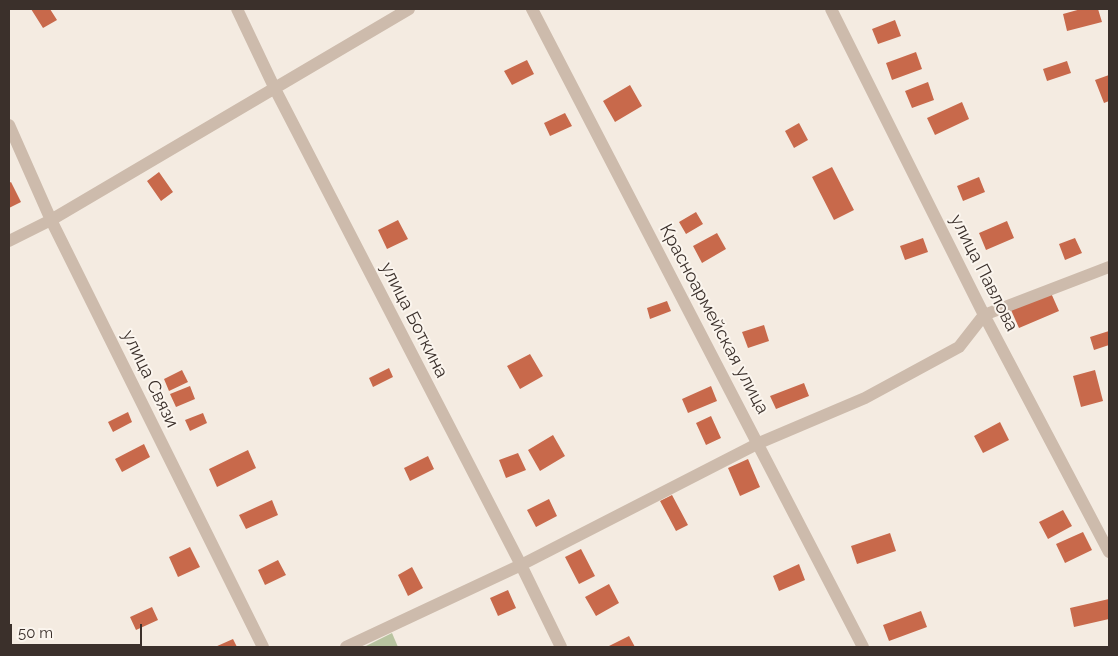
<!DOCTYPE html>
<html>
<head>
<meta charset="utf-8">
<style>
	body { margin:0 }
	#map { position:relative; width:1118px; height:656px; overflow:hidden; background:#f4ebe1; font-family:Raleway,sans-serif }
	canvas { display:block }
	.frame { position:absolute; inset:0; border:10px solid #3b302b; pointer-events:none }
	.scale { position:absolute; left:10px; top:624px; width:132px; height:22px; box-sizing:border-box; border:2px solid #3b302b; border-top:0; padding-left:6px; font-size:15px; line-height:18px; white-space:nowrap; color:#3b302b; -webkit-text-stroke:4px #fbf5ee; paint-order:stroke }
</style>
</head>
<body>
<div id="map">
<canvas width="1118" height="656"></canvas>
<div class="frame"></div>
<div class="scale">50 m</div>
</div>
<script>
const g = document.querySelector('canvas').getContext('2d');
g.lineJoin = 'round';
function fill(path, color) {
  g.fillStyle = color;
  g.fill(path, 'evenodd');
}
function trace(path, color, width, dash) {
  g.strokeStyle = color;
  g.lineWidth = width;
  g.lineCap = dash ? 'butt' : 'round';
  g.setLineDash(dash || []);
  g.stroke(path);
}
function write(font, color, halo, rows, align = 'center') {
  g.font = font + ' Raleway,sans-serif';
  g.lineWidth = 4;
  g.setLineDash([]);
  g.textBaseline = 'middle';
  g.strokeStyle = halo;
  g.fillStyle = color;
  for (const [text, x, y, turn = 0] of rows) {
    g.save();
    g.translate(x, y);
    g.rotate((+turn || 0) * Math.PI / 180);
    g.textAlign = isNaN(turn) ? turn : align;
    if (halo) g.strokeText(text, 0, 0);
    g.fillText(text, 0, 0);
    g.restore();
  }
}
const green = new Path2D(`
	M392,633l6,14h-34z`);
const building = new Path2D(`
	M31,9h19l7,11 -14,8z
	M1081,9h17l4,13 -35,9 -4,-17z
	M895,20l6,16 -23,8 -6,-15z
	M916,52l6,17 -30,11 -6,-17z
	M527,60l7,14 -22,11 -8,-14z
	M1067,61l4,12 -24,8 -4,-12z
	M1109,75v26l-5,2 -9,-23z
	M928,82l6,18 -22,8 -7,-17z
	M630,85l12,21 -27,16 -12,-21z
	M962,102l7,17 -34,16 -8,-17z
	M565,113l7,13 -22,10 -6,-13z
	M799,123l9,17 -14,8 -9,-17z
	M832,167l22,43 -20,10 -22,-43z
	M159,172l14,20 -12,9 -14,-20z
	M979,177l6,15 -22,9 -6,-15z
	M11,182l10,20 -12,6v-25z
	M696,212l7,12 -17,10 -7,-12z
	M398,220l10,19 -21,10 -9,-19z
	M1007,221l7,17 -28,12 -7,-17z
	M717,233l9,16 -24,14 -9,-17z
	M923,238l5,14 -23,8 -5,-14z
	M1075,238l7,15 -17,7 -6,-16z
	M1051,293l8,18 -40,17 -8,-18z
	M667,301l4,10 -21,8 -3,-11z
	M764,325l5,16 -21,7 -6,-16z
	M1109,331v14l-15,5 -4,-13z
	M530,354l13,22 -23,13 -13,-23z
	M389,368l4,9 -20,10 -4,-9z
	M182,370l6,12 -19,9 -5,-12z
	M1095,370l8,31 -22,6 -8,-31z
	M804,383l5,13 -33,13 -6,-13z
	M190,386l5,13 -19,8 -6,-13z
	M711,386l6,15 -29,12 -6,-14z
	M128,412l4,10 -19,10 -5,-10z
	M203,413l4,10 -17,8 -5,-11z
	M711,416l10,22 -15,7 -10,-22z
	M1000,422l9,18 -26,13 -9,-17z
	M553,435l12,21 -25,15 -12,-21z
	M144,444l6,13 -28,15 -7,-13z
	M248,450l8,18 -39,19 -8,-18z
	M518,453l8,17 -20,8 -7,-18z
	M428,456l6,13 -24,12 -6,-13z
	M748,459l12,28 -20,9 -12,-28z
	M672,495l16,30 -12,6 -16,-30z
	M549,499l8,17 -21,11 -9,-17z
	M272,500l6,15 -32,14 -7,-14z
	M1063,510l9,16 -24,13 -9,-17z
	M1083,532l9,18 -27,13 -9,-19z
	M890,533l6,18 -39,13 -6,-18z
	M190,547l10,20 -22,10 -9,-20z
	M581,549l14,27 -16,8 -14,-27z
	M278,560l8,15 -21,10 -7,-15z
	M799,564l6,16 -26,11 -6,-15z
	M412,567l11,21 -15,8 -10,-21z
	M609,584l10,19 -23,13 -11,-19z
	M508,590l8,18 -18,8 -8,-18z
	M1109,599v20l-35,8 -4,-19z
	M152,607l6,13 -22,10 -6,-13z
	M921,611l6,16 -38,14 -6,-16z
	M629,636l6,11h-28z
	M233,639l4,8h-22z`);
const minor = new Path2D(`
	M237,9l38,80 246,476 40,82
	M532,9l331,638
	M831,9l153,306 125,237
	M9,125l42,95 212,427
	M9,241l42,-21 358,-211
	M346,647l175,-82 238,-122 106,-45 94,-51 25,-32 125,-48`);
const streetNames = [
	["улица Павлова",984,273,63],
	["Красноармейская улица",714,319,62],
	["улица Боткина",414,320,63],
	["улица Связи",150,379,64]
];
fill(green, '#b8c4a0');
fill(building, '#c8694b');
trace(minor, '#cdbbac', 12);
write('18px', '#3b302b', '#fbf5ee', streetNames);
</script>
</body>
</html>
